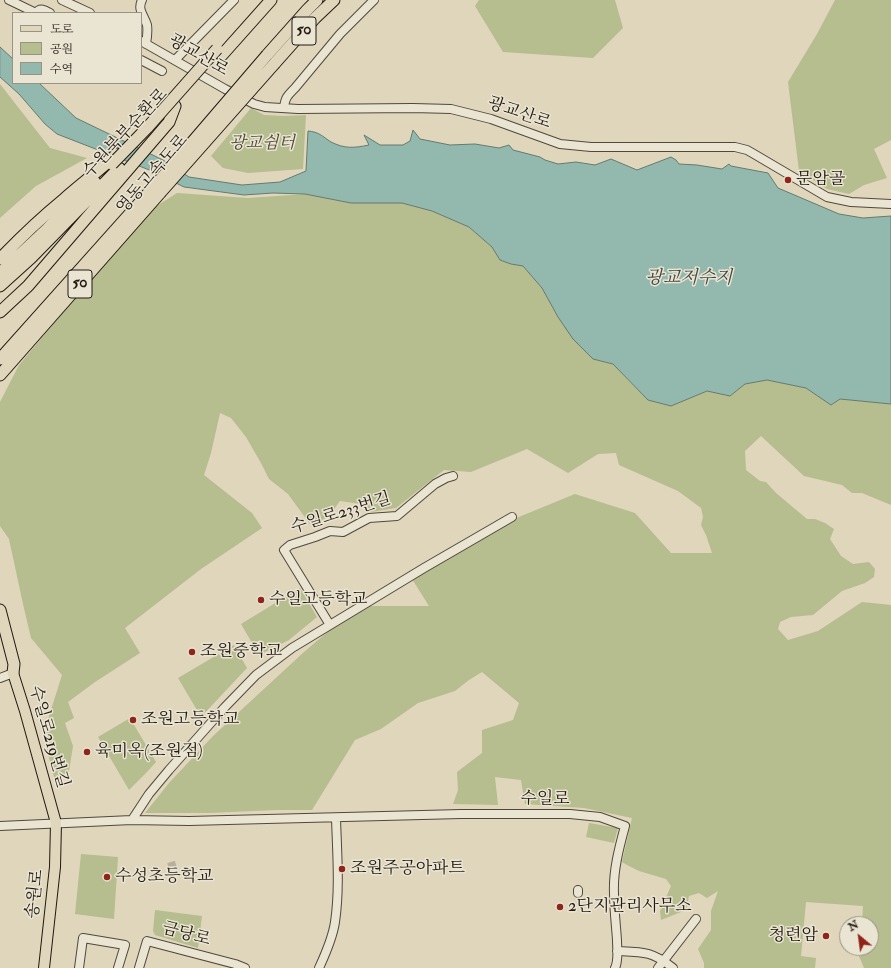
<!DOCTYPE html>
<html>
<head>
<meta charset="utf-8">
<style>
	body { margin:0 }
	#map { position:relative; width:891px; height:968px; overflow:hidden; background:#dfd6bc; font-family:"IM FELL Double Pica","Noto Serif KR",serif }
	canvas { display:block }
	.legend { position:absolute; left:12px; top:12px; width:130px; height:72px; box-sizing:border-box; background:#eae4d3; border:1px solid #9a9385; margin:0; padding:5px 7px; list-style:none; font-size:12px; color:#221910 }
	.legend li { display:flex; align-items:center; gap:8px; height:20px }
	.legend b { width:20px; border:1px solid #9a9385 }
	.north { position:absolute; left:839px; top:916px; width:40px; height:40px; box-sizing:border-box; background:#eae4d3; border:1px solid #9a9385; border-radius:50%; rotate:331deg; font-size:11px; font-weight:700; line-height:16px; text-align:center; color:#221910 }
	.north::after { content:''; display:block; margin:auto; width:14px; height:18px; background:#8f2418; clip-path:polygon(50% 0,100% 100%,50% 72%,0 100%) }
</style>
</head>
<body>
<div id="map">
<canvas width="891" height="968"></canvas>
<ul class="legend">
<li><b style="height:5px;background:#dfd6bc"></b>도로</li>
<li><b style="height:11px;background:#b6bd8e"></b>공원</li>
<li><b style="height:11px;background:#93b9af"></b>수역</li>
</ul>
<div class="north">N</div>
</div>
<script>
const g = document.querySelector('canvas').getContext('2d');
g.lineJoin = 'round';
function fill(path, color) {
  g.fillStyle = color;
  g.fill(path, 'evenodd');
}
function trace(path, color, width, dash) {
  g.strokeStyle = color;
  g.lineWidth = width;
  g.lineCap = dash ? 'butt' : 'round';
  g.setLineDash(dash || []);
  g.stroke(path);
}
function write(font, color, halo, rows, align = 'center') {
  g.font = font + ' "IM FELL Double Pica","Noto Serif KR",serif';
  g.lineWidth = 3;
  g.setLineDash([]);
  g.textBaseline = 'middle';
  g.strokeStyle = halo;
  g.fillStyle = color;
  for (const [text, x, y, turn = 0] of rows) {
    g.save();
    g.translate(x, y);
    g.rotate((+turn || 0) * Math.PI / 180);
    g.textAlign = isNaN(turn) ? turn : align;
    if (halo) g.strokeText(text, 0, 0);
    g.fillText(text, 0, 0);
    g.restore();
  }
}
const green = new Path2D(`
	M479,0h136l8,28 -30,30 -90,-6 -28,-46z
	M835,0h56v140l-17,9 13,29 -23,7 -15,9 -22,-5 -28,-18 -11,-89 29,-48z
	M0,84l50,64 37,10 -51,28 -36,32z
	M251,108l13,7 20,1 22,-1 -3,54 -55,4 -25,-5 -12,-12z
	M177,193l71,5 57,-4 46,9h51l30,8 37,16 23,20 8,13 11,4 12,2 19,22 16,29 35,42 20,5 19,20 16,16 23,6 36,-15 23,5 15,-12 22,-4 39,8 25,17 8,-6 52,5v101l-29,-12h-10l-10,-8 -38,-9 -43,-40 -16,15 1,19 14,11 6,1 10,11 31,26h8l10,4 9,6 -4,10 11,17 12,8 16,-2 6,7 -1,8 -9,6 -23,8 -29,24 -22,2 -11,5 -2,7 10,11 30,-9 44,-29 29,3v363h-27l-5,-12 1,-8h11v-24h-9l1,-18 -57,-4 -5,54 15,2 -1,10h-111v-5l-6,-14 13,-19v-19l7,-20 -11,7 -8,-5 -10,3 -3,14 -25,10 -1,-9 11,-25 -5,-7 -27,-8 -12,-6 -5,-3 10,-44 -48,-10 -59,-4 -4,-24 -26,-3 3,28 -45,-1 5,-14 -1,-18 25,-19v-23l31,-10 6,-17 -37,-31 -13,8 -14,11 -37,12 -37,26 -26,11 -43,70h-36l-66,3h-65l24,-30 44,-47 91,-84 34,-29 29,-17h62l-17,-27 97,-58 66,-27 60,19 36,40h41l-6,-18 -5,-10 2,-8 -2,-9 -23,-17 -59,-26 -3,-12 -18,1 -30,19 -41,-24 -56,23 -27,-2 -48,38 -25,4 -10,-8 -21,-3 -11,15 -17,11 -24,-33 -19,-15 -8,-16 -15,-26 -15,-19 -11,-5 -9,40 -7,22 48,38 10,15 -61,41 -76,59 15,25 -45,29 -27,20 6,16 -9,5 8,23 -4,25 -14,10 -12,-46 19,-60 -31,-37 -8,-34 -14,-65 -9,-13v-124l19,-37 73,-87 63,-71z
	M300,588l17,29 -28,23 -30,15 -18,-31z
	M234,645l13,23 -46,49 -23,-39z
	M130,718l26,44 -10,11 -17,17 -31,-53z
	M589,823l29,5 -4,15 -28,-6z
	M81,854l37,3 -4,62 -39,-5z
	M155,910l47,6 -4,32 -43,-13 -2,-4z`);
const water = new Path2D(`
	M0,47l13,12v24h26l37,35 87,42 26,17 53,8 38,-3 26,-11 2,-40c11,1 14,5 23,11 14,7 23,6 38,3l-5,-10 16,10h23l7,-4 3,-11 7,9 30,6 25,-1 24,4 10,-3 4,5 27,7 5,3 13,4 18,-2 19,3 16,-6 26,11 34,-13 5,3 3,4 18,1 25,4 7,-5 2,2 37,7 10,15 61,26 24,4 28,-2v188l-51,-5 -9,6 -25,-17 -39,-8 -22,4 -15,12 -23,-5 -36,15 -23,-6 -35,-36 -20,-5 -20,-20 -15,-22 -16,-29 -19,-22 -12,-2 -11,-4 -8,-13 -23,-20 -37,-16 -30,-8h-51l-46,-9 -32,-1 -29,2 -60,-8 -32,-16 -95,-37 -12,-10 -26,-30 -19,-17z`);
const minorTunnel = new Path2D(`
	M171,862l3,10`);
const minor = new Path2D(`
	M9,0l27,13
	M62,0l28,13
	M142,0c-5,10 2,15 5,25 1,6 0,13 -1,19
	M36,13c4,-6 9,-3 14,0
	M141,41l84,48 29,15 11,3 33,2 115,-1 38,1 40,10 69,25 31,3h144l12,3 7,4 73,43 24,5 40,2
	M141,60l21,11
	M175,60l59,-60
	M284,108c1,-10 3,-12 11,-20l45,-54 34,-34
	M330,625l94,-57 88,-51
	M0,678l13,-5
	M132,820l17,-26 20,-24 55,-62 32,-33 36,-27 38,-23 -46,-75 6,-5 25,-8 15,-6 13,1 26,-14 28,-2 38,-32 11,-6 7,-2
	M0,826l132,-6 57,1 272,-7h109l30,3 25,9c-6,22 -12,45 -11,67 0,16 2,32 3,47 0,9 2,20 -2,28
	M578,890v3
	M617,951c26,1 35,0 56,17
	M79,968l4,-30 42,7 -7,23
	M139,968l8,-27 88,23 10,4
	M319,968c6,-13 14,-32 16,-46 5,-34 2,-70 1,-104
	M658,968l38,-49`);
const major = new Path2D(`
	M13,673l12,38 31,112 -1,44 -11,101`);
const highway = new Path2D(`
	M222,55l49,-55
	M267,55l40,-45 10,-10
	M275,63l40,-45 19,-18
	M0,259c20,-21 41,-41 63,-59 18,-16 37,-30 54,-46
	M0,273l47,-44 48,-47
	M0,286l31,-28 88,-90
	M0,312l28,-26 141,-164 6,-16
	M0,359l152,-170
	M0,375l160,-182
	M0,610l14,54 -1,9`);
const highwayBridge = new Path2D(`
	M112,164l35,-36 70,-79
	M152,189l115,-134
	M160,193l115,-130`);
const markers = [
	[788,180,4,"#8f2418"],
	[261,600,4,"#8f2418"],
	[192,652,4,"#8f2418"],
	[133,720,4,"#8f2418"],
	[87,752,4,"#8f2418"],
	[342,869,4,"#8f2418"],
	[107,877,4,"#8f2418"],
	[560,907,4,"#8f2418"],
	[826,936,4,"#8f2418"]
];
const shields = [
	[304,31,24],
	[80,284,24]
];
const shieldNames = [
	["50",304,31],
	["50",80,284]
];
const streetNames = [
	["광교산로",198,56,30],
	["광교산로",519,114,19],
	["수원북부순환로",126,134,-47],
	["영동고속도로",153,175,-49],
	["수일로233번길",341,514,-17],
	["수일로219번길",48,737,74],
	["수일로",545,800,1],
	["송원로",36,894,-84],
	["금당로",186,935,15]
];
const parkNames = [
	["광교쉼터",262,144]
];
const poiNames = [
	["문암골",796,180],
	["수일고등학교",269,600],
	["조원중학교",200,652],
	["조원고등학교",141,720],
	["육미옥(조원점)",95,752],
	["조원주공아파트",350,869],
	["수성초등학교",115,877],
	["2단지관리사무소",568,907],
	["청련암",818,936,"right"]
];
const waterNames = [
	["광교저수지",689,279]
];
fill(green, '#b6bd8e');
fill(water, '#93b9af');
trace(water, '#66796f', 1);
trace(minorTunnel, '#b9b09a', 8, [8, 4]);
trace(minor, '#51483b', 10);
trace(major, '#221910', 12);
trace(highway, '#221910', 13);
trace(minor, '#eae4d3', 8);
trace(major, '#dfd6bc', 10);
trace(highway, '#dfd6bc', 11);
trace(highwayBridge, '#221910', 13, []);
trace(highwayBridge, '#dfd6bc', 11);
for (const [x, y, r, color] of markers) {
  const dot = new Path2D();
  dot.arc(x, y, r, 0, 2 * Math.PI);
  g.fillStyle = color;
  g.fill(dot);
  trace(dot, '#eae4d3', 1.5);
}
for (const [x, y, w] of shields) {
  const box = new Path2D();
  box.roundRect(x - w / 2, y - 14, w, 28, 3);
  g.fillStyle = '#eae4d3';
  g.fill(box);
  trace(box, '#221910', 1);
}
write('bold 16px', '#221910', null, shieldNames);
write('17px', '#221910', '#eae4d3', streetNames);
write('italic 17px', '#4e4a36', '#eae4d3', parkNames);
write('17px', '#221910', '#eae4d3', poiNames, 'left');
write('italic 18px', '#444940', '#eae4d3', waterNames);
</script>
</body>
</html>
